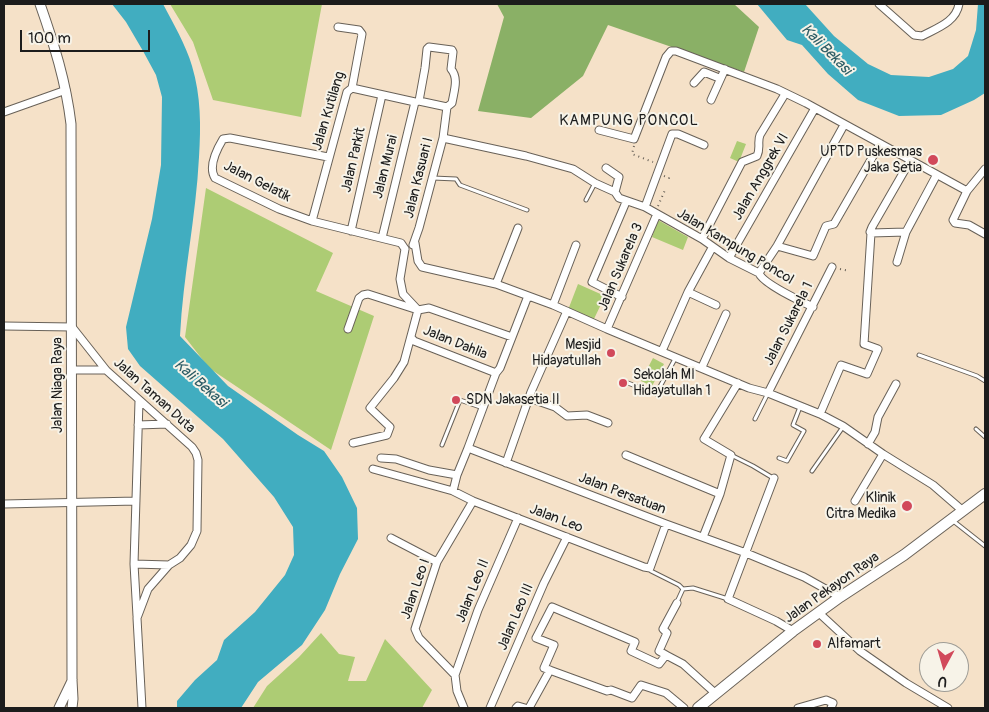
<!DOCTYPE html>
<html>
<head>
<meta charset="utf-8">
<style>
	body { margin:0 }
	#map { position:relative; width:989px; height:712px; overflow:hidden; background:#f5e1c8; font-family:Pangolin,sans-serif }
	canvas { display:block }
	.frame { position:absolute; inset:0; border:5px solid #1c1c1c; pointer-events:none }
	.north { position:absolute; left:919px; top:642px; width:50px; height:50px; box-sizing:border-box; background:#f7f3e8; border:1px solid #9f9d96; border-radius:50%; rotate:186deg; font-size:14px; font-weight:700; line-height:20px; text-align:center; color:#1c1c1c }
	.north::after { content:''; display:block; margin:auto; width:18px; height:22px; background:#d1495b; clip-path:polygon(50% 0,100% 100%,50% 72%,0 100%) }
	.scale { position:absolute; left:20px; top:30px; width:130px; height:22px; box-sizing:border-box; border:2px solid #1c1c1c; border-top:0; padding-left:6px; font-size:15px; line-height:18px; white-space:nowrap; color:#1c1c1c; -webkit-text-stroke:4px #f7f3e8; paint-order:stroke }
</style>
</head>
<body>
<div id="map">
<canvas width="989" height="712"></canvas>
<div class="frame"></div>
<div class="north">U</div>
<div class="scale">100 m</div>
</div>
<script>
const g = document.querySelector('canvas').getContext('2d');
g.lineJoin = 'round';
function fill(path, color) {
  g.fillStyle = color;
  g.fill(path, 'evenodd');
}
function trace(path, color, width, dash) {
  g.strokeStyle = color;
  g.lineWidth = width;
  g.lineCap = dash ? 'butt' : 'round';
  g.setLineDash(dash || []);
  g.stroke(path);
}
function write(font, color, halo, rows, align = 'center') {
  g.font = font + ' Pangolin,sans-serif';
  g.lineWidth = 4;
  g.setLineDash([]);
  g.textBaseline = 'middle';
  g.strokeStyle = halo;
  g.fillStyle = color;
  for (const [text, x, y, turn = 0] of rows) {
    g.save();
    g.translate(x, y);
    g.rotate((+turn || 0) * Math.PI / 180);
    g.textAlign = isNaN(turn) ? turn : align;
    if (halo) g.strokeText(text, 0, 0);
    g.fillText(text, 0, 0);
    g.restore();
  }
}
const green = new Path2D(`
	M170,4h152l-21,113 -88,-17 -20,-58z
	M737,141l9,3 -7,18 -9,-4z
	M206,188l127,65 -17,38 58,25 -43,134 -122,-82 -24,-31z
	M658,220l30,17 -5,13 -31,-13z
	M578,284l27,12 -12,25 -25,-11z
	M653,358l11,6 -12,22 -11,-5z
	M321,633l18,21 16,3 -7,24h18l19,-42 47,51 -10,18h-169l14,-22 32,-29z`);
const forest = new Path2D(`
	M497,4h237l25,23 -15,45 -136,-47 -25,51 -52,42 -53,-7 26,-94z`);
const water = new Path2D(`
	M112,4h51c10,19 23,41 29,62 9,30 9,60 7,91 -3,60 -16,119 -19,179l48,50 70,49 26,16 18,26 15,31 1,31 -18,35 -15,36 -23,35 -44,37 -17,26h-64v-7l18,-21 22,-20 7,-20 31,-28 30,-37 9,-20 -1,-28 -19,-30 -51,-58 -83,-73 -12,-17 -2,-22 26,-108 9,-54 1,-68 -6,-22 -13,-24 -17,-29z
	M757,4h48l29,32 34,28 23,11 38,2 24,-8 15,-13 8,-26 2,-26h7v89l-11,7 -33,15 -42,1 -41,-16 -30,-26 -26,-29 -15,-5z`);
const path = new Path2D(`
	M634,146l-2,8 21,8
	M664,176l5,2 1,-4
	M658,206l7,-16
	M840,269l9,2`);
const service = new Path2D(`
	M433,178l23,1 4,6 67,25
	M586,200l9,-17
	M919,355l58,21 8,5
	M628,383l28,11 20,-37
	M755,419l13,-26
	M976,429l9,8
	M442,445l18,-45 23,8
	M731,455l22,11 20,12
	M779,458l8,3 17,-30 -11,-6 7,-18
	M812,471l31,-44
	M952,520l33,26
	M650,568l1,3 28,14 4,4 10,-1 35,11
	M677,602l6,-13`);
const minor = new Path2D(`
	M879,4l35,31 8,1c15,-8 34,-14 37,-32
	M694,83l10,-11 15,6
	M352,88l63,14 4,-1 28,6
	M711,100l14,-31
	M419,101l6,-33 2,-19 2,-2 23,3 1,2 -2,17c8,9 3,22 1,34l-5,4
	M4,112l62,-22
	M599,130l35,9 32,-82 5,-6h5l101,38 29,14 161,88
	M443,138l83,18 47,13 22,14 20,9 4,6 26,9 57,32 27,19 30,15c3,10 43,29 54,34
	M328,157l-98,-19 -7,1c-6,10 -15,28 -8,39l64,31 33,12 89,22 4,6
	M910,161l-38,66 -2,5 1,1 35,-1 30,-56
	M606,168l13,9 -4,15
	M985,169l-18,22 -14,29 2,3 14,2 16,9
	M645,207l27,-73h6l26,11
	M312,221l35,-129 5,-4 10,-54 -3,-4 -21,-3
	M351,231l31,-136
	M382,238l33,-136
	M702,239l40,-77 15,-6c4,-8 0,-14 3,-21l25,-41
	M415,243l3,18 4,6 74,17 57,21 54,24 142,59 19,5 52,21 23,12 40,28 50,31 30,26
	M413,245l6,-17 24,-90 4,-31
	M777,246l36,10 13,-30 8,-2 46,-80
	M729,258l86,-150
	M897,262l9,-30
	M759,273l18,-27 67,-121
	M496,284l22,-56
	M688,292l28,13
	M622,297l-30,-15 34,-80
	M553,305l23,-60
	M4,326l68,1 34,43 86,77 4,6 2,7 -1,71 -6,14 -11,13 -11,7 -21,24 -11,29 5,90
	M348,329l11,-31 4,-3 5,-1 50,16 11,-2 83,29
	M607,329l50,-115
	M411,337l3,4 82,32 4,-5 28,-72
	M662,351l26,-59 24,-44
	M702,367l24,-53
	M71,370h35
	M496,373l-28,75 198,76 80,29 58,24 36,20
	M768,393l64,-126
	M529,398l26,9 12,9 20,-1 21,8
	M820,414l21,-49 26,9 11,-25 -14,-5 7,-111
	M138,425l29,-1
	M353,443l34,-8 3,-8 -20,-19 24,-30 10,-16 14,-52 -15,-16 -3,-15 5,-30
	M868,444l7,-12 3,-15 18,-33
	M626,455l94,39
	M381,458l15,1 33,11 28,5
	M506,463l25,-71 36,-81
	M373,469l80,22 20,10 171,66 6,1 16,-44
	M774,478l-46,121 48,22 17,10
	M453,491l4,-16 11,-27
	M855,501l28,-47
	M4,504l132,-3
	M703,537l17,-43 11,-39 -27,-16 34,-56
	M391,538l46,24
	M134,564l35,1
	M819,613l41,38 46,32 42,25
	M137,616l-3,-52 5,-163
	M666,655l-7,-4 8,-18 -4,-4 14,-26
	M455,675l23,-65 40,-92
	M464,708l-7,-17 -2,-16 -36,-37 -4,-9 22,-67 36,-61
	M490,708l54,-125 23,-46
	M516,708l2,-2 7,2
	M529,708l21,-38
	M684,708l-18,-15 -25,-8 -9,13 -21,-8 -4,1 -63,-23 10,-23 -18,-7 16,-31 83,35 -4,9 28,13 7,-9 17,9 32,29
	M798,708l28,-8 7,3 -2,5`);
const tertiary = new Path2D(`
	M40,4c14,40 26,78 31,120l1,556 1,19 -1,9
	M59,708l13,-27`);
const primary = new Path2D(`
	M698,708l95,-77 47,-34 64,-42 81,-61`);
const markers = [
	[933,160,6,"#d1495b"],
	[611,353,5,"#d1495b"],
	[623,383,5,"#d1495b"],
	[456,400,5,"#d1495b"],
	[907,506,6,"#d1495b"],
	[817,644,5,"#d1495b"]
];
const streetNames = [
	["Jalan Kutilang",329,111,-73],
	["Jalan Parkit",354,160,-77],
	["Jalan Murai",386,167,-76],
	["Jalan Anggrek VI",761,177,-60],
	["Jalan Kasuari I",419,178,-76],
	["Jalan Gelatik",257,182,27],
	["Jalan Kampung Poncol",735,247,31],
	["Jalan Sukarela 3",621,267,-67],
	["Jalan Sukarela 1",789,324,-63],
	["Jalan Dahlia",455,343,22],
	["Jalan Niaga Raya",58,385,-90],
	["Jalan Taman Duta",154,396,42],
	["Jalan Persatuan",622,494,21],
	["Jalan Leo",556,519,21],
	["Jalan Pekayon Raya",832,588,-35],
	["Jalan Leo I",416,589,-71],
	["Jalan Leo II",473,591,-68],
	["Jalan Leo III",516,617,-67]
];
const poiNames = [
	["UPTD Puskesmas",922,152],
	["Jaka Setia",922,168],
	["Mesjid",601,345],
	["Hidayatullah",601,361],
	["Sekolah MI",633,375,"left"],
	["Hidayatullah 1",633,391,"left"],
	["SDN Jakasetia II",466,400,"left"],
	["Klinik",896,498],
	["Citra Medika",896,514],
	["Alfamart",827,644,"left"]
];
const waterNames = [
	["Kali Bekasi",826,50,45],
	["Kali Bekasi",200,384,41]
];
const neighbourhoodNames = [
	["KAMPUNG PONCOL",629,121]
];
fill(green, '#adcc74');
fill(forest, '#8ab066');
fill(water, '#41adc0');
trace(service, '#686158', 5);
trace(minor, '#686158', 9);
trace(tertiary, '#686158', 11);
trace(primary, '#686158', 12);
trace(path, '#686158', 2, [1, 4]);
trace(service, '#fff', 3);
trace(minor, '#fff', 7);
trace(tertiary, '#fff', 9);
trace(primary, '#fff', 10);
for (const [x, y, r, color] of markers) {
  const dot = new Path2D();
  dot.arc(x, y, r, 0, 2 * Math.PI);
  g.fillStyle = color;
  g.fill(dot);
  trace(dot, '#f7f3e8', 2);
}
write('14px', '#1c1c1c', '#f7f3e8', streetNames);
write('14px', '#1c1c1c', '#f7f3e8', poiNames, 'right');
write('italic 15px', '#2d5d66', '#f7f3e8', waterNames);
g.letterSpacing = '1px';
write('15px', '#1c1c1c', '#f7f3e8', neighbourhoodNames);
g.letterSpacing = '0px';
</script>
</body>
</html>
